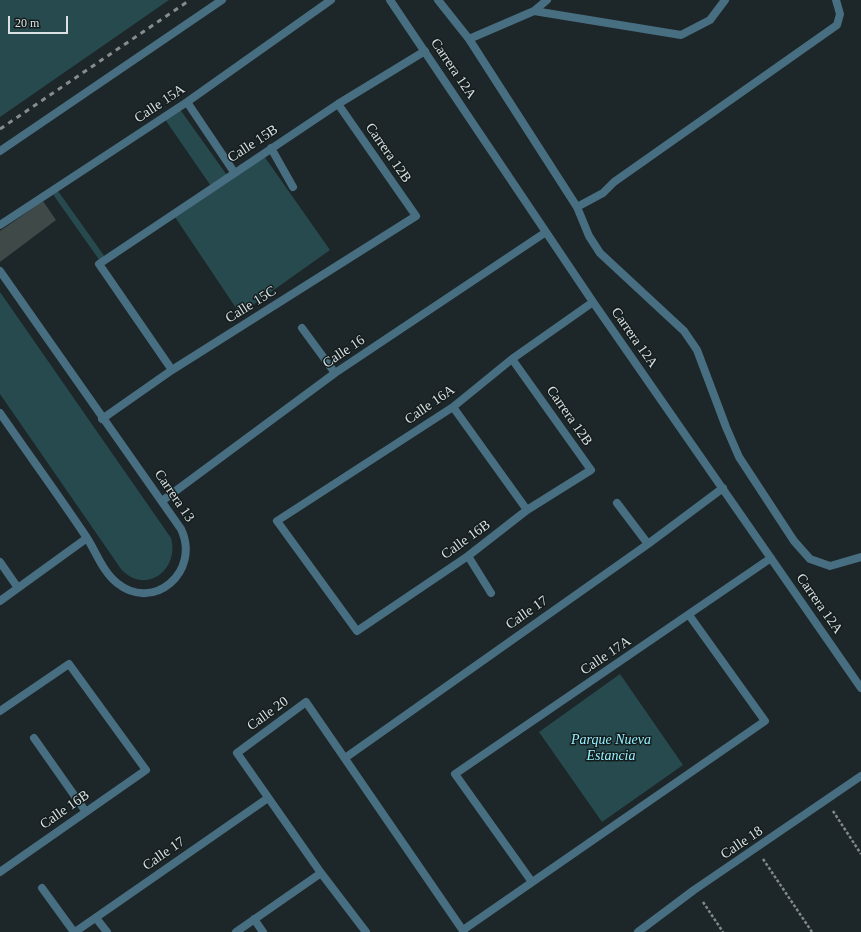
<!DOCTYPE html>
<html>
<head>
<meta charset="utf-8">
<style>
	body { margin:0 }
	#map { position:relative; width:861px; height:932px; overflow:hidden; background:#1d2628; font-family:"Times New Roman",serif }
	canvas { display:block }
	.scale { position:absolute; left:8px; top:16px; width:60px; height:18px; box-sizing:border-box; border:2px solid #dbe1e2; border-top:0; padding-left:5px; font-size:12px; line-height:14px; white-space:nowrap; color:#dbe1e2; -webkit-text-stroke:3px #141d1e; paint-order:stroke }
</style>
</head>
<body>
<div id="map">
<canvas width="861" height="932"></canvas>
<div class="scale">20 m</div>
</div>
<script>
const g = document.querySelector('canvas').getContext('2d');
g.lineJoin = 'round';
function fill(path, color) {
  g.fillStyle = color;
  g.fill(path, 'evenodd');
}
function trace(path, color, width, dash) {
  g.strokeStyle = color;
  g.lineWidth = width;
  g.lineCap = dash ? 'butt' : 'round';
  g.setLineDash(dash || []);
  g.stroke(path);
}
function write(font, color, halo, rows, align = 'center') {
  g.font = font + ' "Times New Roman",serif';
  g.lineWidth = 3;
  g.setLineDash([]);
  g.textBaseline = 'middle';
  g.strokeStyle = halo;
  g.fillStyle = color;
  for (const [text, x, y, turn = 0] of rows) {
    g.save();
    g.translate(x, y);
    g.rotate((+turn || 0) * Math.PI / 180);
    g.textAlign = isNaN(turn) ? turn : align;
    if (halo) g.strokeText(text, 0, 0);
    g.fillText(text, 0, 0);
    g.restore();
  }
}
const green = new Path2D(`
	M0,0h169l-169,117z
	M179,108l50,70 -16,11 -49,-71z
	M264,156l66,94 -90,64 -65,-97z
	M58,191l47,66 -5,4 -48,-68z
	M0,292l171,246c9,32 -26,58 -50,31l-121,-175z
	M620,674l63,91 -81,57 -63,-90z`);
const building = new Path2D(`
	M43,201l13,19 -56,42v-31z`);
const path = new Path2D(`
	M833,811l28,43
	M763,859l49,73
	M703,902l20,30`);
const lane = new Path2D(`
	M438,0l31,39 108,168 12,29 11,17 84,78 13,19 29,77 13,30 55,84 16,18 20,7 31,-9
	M534,11l147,24 29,-15 15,-20
	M469,39l65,-28 13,-11
	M577,207l26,-14 11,-11 223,-157 3,-11 -4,-14`);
const street = new Path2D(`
	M390,0l203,302 268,386
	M187,102l47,70
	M271,148l22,39
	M0,151l222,-151
	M0,225l187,-123 144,-102
	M0,271l181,258c20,42 -27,84 -64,54 -14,-11 -21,-31 -30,-45 -28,-42 -58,-83 -87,-125
	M302,328l33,45
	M512,359l79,111 -64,40 -59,46 -111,75 -80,-110 176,-114 59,-48 81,-57
	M172,370l-73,-106 239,-160 87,-53
	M453,407l74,103
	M102,419l70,-49 244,-154 -78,-112
	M162,501l173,-128 211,-141
	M617,503l31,41
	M468,556l23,37
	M0,562l18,26
	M0,601l87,-63
	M0,711l69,-47 77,106 -146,102
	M34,738l52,74
	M345,758l303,-214 75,-56
	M532,882l-77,-108 316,-216
	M42,888l32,44
	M96,918l11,14
	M254,919l9,13
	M463,930l302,-209 -76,-106
	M75,932l193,-134
	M236,932l85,-59
	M366,932l-45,-59 -84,-120 69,-51 158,230
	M638,932l56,-42 167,-114`);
const rail = new Path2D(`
	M0,129l190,-129`);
const streetNames = [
	["Carrera 12A",453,69,56],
	["Calle 15A",160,104,-34],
	["Calle 15B",253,144,-33],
	["Carrera 12B",388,153,55],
	["Calle 15C",251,305,-32],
	["Carrera 12A",634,338,55],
	["Calle 16",344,352,-34],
	["Calle 16A",430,405,-35],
	["Carrera 12B",569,416,55],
	["Carrera 13",174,496,56],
	["Calle 16B",466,540,-36],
	["Carrera 12A",819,604,55],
	["Calle 17",527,613,-35],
	["Calle 17A",606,656,-34],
	["Calle 20",268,714,-36],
	["Calle 16B",65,810,-35],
	["Calle 18",742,843,-34],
	["Calle 17",164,854,-35]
];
const parkNames = [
	["Parque Nueva",611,740],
	["Estancia",611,756]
];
fill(green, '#274a4f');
fill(building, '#3f4948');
trace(path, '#81888a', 2.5, [3, 2]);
trace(lane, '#476e81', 8);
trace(street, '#476e81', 8);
trace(rail, '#868d8f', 3, [5, 5]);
write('14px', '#dbe1e2', '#141d1e', streetNames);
write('italic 14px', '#96effe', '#141d1e', parkNames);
</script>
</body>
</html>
